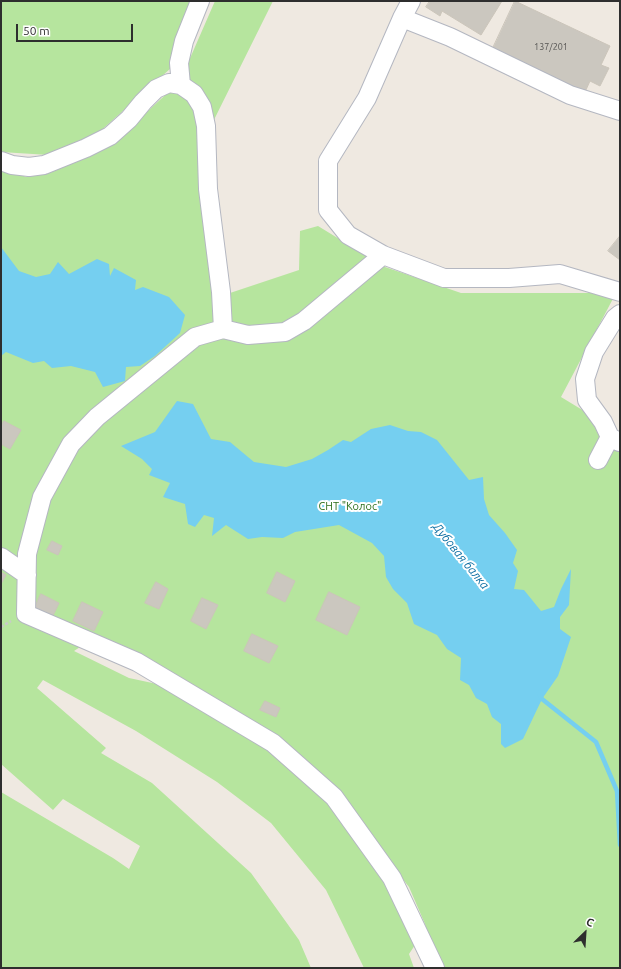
<!DOCTYPE html>
<html>
<head>
<meta charset="utf-8">
<style>
	body { margin:0 }
	#map { position:relative; width:621px; height:969px; overflow:hidden; background:#efe9e1; font-family:Ubuntu,sans-serif }
	canvas { display:block }
	.frame { position:absolute; inset:0; border:2px solid #2e2e2e; pointer-events:none }
	.north { position:absolute; left:565px; top:913px; width:40px; height:40px; -webkit-text-stroke:3px #fff; paint-order:stroke; rotate:25deg; font-size:11px; font-weight:700; line-height:16px; text-align:center; color:#2e2e2e }
	.north::after { content:''; display:block; margin:auto; width:14px; height:18px; background:#2e2e2e; clip-path:polygon(50% 0,100% 100%,50% 72%,0 100%) }
	.scale { position:absolute; left:16px; top:24px; width:117px; height:18px; box-sizing:border-box; border:2px solid #2e2e2e; border-top:0; padding-left:5px; font-size:12px; line-height:14px; white-space:nowrap; color:#2e2e2e; -webkit-text-stroke:3px #fff; paint-order:stroke }
</style>
</head>
<body>
<div id="map">
<canvas width="621" height="969"></canvas>
<div class="frame"></div>
<div class="north">С</div>
<div class="scale">50 m</div>
</div>
<script>
const g = document.querySelector('canvas').getContext('2d');
g.lineJoin = 'round';
function fill(path, color) {
  g.fillStyle = color;
  g.fill(path, 'evenodd');
}
function trace(path, color, width, dash) {
  g.strokeStyle = color;
  g.lineWidth = width;
  g.lineCap = dash ? 'butt' : 'round';
  g.setLineDash(dash || []);
  g.stroke(path);
}
function write(font, color, halo, rows, align = 'center') {
  g.font = font + ' Ubuntu,sans-serif';
  g.lineWidth = 4;
  g.setLineDash([]);
  g.textBaseline = 'middle';
  g.strokeStyle = halo;
  g.fillStyle = color;
  for (const [text, x, y, turn = 0] of rows) {
    g.save();
    g.translate(x, y);
    g.rotate((+turn || 0) * Math.PI / 180);
    g.textAlign = isNaN(turn) ? turn : align;
    if (halo) g.strokeText(text, 0, 0);
    g.fillText(text, 0, 0);
    g.restore();
  }
}
const green = new Path2D(`
	M1,1h197l-27,67 -75,67 -47,20 -48,-3z
	M215,1h58l-74,149 16,148 84,-28 1,-39 18,-5 67,41 76,26h155l-55,104 28,17 21,33 10,5v516h-184l-11,-44 -16,-37 -44,-56 -34,-29 59,81 25,62 -6,9 5,14h-50l-38,-78 -55,-67 -54,-41 -81,-51 -93,-51 -6,8 69,60 -5,5 51,30 99,90 48,67 12,28h-310v-176l112,66 16,11 11,-23 -77,-47 -10,11 -52,-46v-598l25,11 86,-33 62,-57 17,-31zM95,637l76,50 -42,-9 -55,-27z`);
const water = new Path2D(`
	M1,247l18,24 17,6 14,-3 8,-12 11,12 28,-15 12,5 1,12 4,-8 22,12 -1,10 8,-3 26,10 16,18 -5,18 -25,23 -15,10 -14,1 -1,14 -22,6 -8,-15 -24,-6 -19,2 -8,-7 -11,2 -27,-11 -5,4z
	M177,401l16,3 18,35 19,3 24,20 32,5 26,-8 16,-9 15,-10 8,2 20,-13 19,-4 18,6 13,1 16,8 32,40 14,-3 1,22 5,16 16,18 12,17 -4,13 5,8 -4,18 10,1 17,21 13,-4 7,-18 10,-20 -2,36 -9,12v12l11,8 -13,39 -16,23 -19,40 -18,9 -4,-4v-20l-9,-7 -5,-13 -11,-6 -7,-13 -9,-5 1,-22 -14,-9 -10,-14 -23,-11 -7,-21 -14,-14 -7,-12 -2,-21 -12,-13 -33,-18 -44,7 -12,6 -21,-1 -14,2 -22,-14 -14,11 2,-18 -10,-3 -9,12 -7,-3 -3,-20 -22,-7 7,-14 -21,-8 3,-6 -10,-10 -21,-13 34,-14z`);
const stream = new Path2D(`
	M539,693l3,6 54,43 21,49 3,54`);
const building = new Path2D(`
	M430,1h72l-21,34 -39,-24 -2,5 -14,-9z
	M515,1l95,45 -9,19 8,3 -9,18 -10,-5 -5,11 -92,-44z
	M620,236v24l-12,-9z
	M4,421l17,9 -11,19 -9,-5v-18z
	M52,541l10,5 -4,9 -11,-5z
	M1,572l5,3 -5,9z
	M277,572l18,9 -10,21 -18,-9z
	M156,582l12,7 -9,20 -14,-6z
	M329,592l31,15 -13,28 -31,-15z
	M41,594l18,9 -9,19 -18,-9z
	M202,598l16,7 -12,24 -15,-8z
	M82,602l21,10 -9,19 -21,-10z
	M252,634l26,12 -9,17 -25,-12z
	M265,701l15,7 -4,9 -16,-7z`);
const path = new Path2D(`
	M1,627l10,-6`);
const minor = new Path2D(`
	M200,1l-16,40 -5,22 2,22 13,9 8,13 4,19 2,63 13,103 2,37
	M411,1l-9,17 -35,80 -39,63v49l20,25 35,20 61,23h65l51,-4 60,18
	M402,18l48,19 120,58 50,16
	M1,161l11,4 17,2 15,-2 42,-17 24,-12 19,-17 14,-17 13,-13 13,-6 12,2
	M383,255l-79,66 -19,11 -37,3 -25,-6 -28,8 -98,80 -26,27 -29,53 -15,57 -1,60 111,48 136,81 61,54 58,81 43,90
	M610,437l-7,-15 -16,-22 -2,-21 9,-27 21,-34 5,-4
	M598,460l12,-23 9,5
	M1,557l26,18`);
const numberNames = [
	["137/201",551,47]
];
const parkNames = [
	["СНТ \"Колос\"",350,506]
];
const waterNames = [
	["Дубовая балка",461,556,51]
];
fill(green, '#b6e59e');
fill(water, '#75cff0');
trace(stream, '#75cff0', 4.5);
fill(building, '#cbc7bf');
trace(building, '#cbc5ba', 1);
trace(minor, '#b4b7c1', 20);
trace(path, '#c9c9c9', 2.5, [3, 2]);
trace(minor, '#fff', 18);
write('9px', '#555452', null, numberNames);
write('11px', '#2c6e1b', '#fff', parkNames);
write('italic 12px', '#0d6fa3', '#fff', waterNames);
</script>
</body>
</html>
